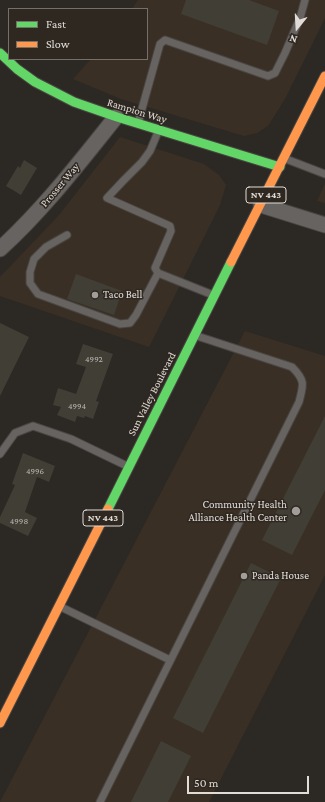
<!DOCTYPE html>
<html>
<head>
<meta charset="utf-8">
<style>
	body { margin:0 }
	#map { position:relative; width:325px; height:802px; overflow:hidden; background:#2c2824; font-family:"Crimson Pro",serif }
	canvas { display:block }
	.legend { position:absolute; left:8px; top:8px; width:140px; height:52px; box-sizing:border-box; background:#2f2821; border:1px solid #76706a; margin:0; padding:5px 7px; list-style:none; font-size:12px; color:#e1dcd8 }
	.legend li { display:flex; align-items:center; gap:8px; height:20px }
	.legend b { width:20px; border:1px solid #76706a }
	.north { position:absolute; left:277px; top:8px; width:40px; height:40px; -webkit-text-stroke:3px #2f2821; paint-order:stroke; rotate:198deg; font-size:11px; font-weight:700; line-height:16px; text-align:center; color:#e1dcd8 }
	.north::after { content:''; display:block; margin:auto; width:14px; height:18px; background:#e1dcd8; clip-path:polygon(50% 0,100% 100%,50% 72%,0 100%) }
	.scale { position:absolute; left:187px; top:776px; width:122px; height:18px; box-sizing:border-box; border:2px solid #e1dcd8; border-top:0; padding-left:5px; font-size:12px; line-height:14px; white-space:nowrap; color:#e1dcd8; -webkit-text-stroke:3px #2f2821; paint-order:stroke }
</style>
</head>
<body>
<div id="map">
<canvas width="325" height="802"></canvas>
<ul class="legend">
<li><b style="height:5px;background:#63d668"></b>Fast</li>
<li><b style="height:5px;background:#ff974d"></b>Slow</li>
</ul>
<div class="north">N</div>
<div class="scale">50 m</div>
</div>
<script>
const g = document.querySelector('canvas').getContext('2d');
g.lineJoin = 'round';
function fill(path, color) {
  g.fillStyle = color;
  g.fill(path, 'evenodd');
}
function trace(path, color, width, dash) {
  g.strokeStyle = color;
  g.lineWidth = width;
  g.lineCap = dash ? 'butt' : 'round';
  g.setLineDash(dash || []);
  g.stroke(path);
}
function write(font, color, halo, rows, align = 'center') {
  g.font = font + ' "Crimson Pro",serif';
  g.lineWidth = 3;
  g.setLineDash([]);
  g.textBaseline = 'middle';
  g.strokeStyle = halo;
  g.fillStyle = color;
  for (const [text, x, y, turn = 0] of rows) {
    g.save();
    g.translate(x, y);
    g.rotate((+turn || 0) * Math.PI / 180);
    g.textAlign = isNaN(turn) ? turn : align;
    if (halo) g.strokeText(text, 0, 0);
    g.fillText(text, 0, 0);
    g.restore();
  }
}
const built = new Path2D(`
	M138,0h187v18l-40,81 -17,27 -11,7 -13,3 -123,-37 -48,-20 18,-20h56v-50h-15z
	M120,137l84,27 15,11 7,10 -6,20 -71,142 -149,-51v-19l59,-62z
	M325,183v20l-8,-2z
	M245,331l80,25v219l-116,227h-209z`);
const building = new Path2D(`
	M186,0h63l30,11 -12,34 -86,-31z
	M24,160l13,8 -16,27 -15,-9 12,-20 2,2z
	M76,274l46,17 -8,24 -47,-16z
	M0,323l29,14 -29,59z
	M83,344l30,10 -17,47 3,1 -6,17 -8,-3 -1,2 -7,-2 -2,6 -18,-7 4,-8 -8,-2 5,-17 18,6 10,-27 -10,-3z
	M325,416v74l-33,65 -30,-15z
	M23,453l32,13 -6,16 -12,-5 -12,35 12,6 -9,18 -28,-13v-6l15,-32 -3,-1z
	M251,563l30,15 -78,155 -30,-15z
	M161,741l30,15 -23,46h-37z`);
const lane = new Path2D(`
	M138,123l22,-79 5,-4 103,36 7,-3 10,-20 15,-35 5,-18
	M158,132l-8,19 -8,11 -19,19 -16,17 63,28 1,5 -16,37 3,5 55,22
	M286,159l39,15
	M67,235l-21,12 -12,12 -4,13v11l8,11 82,30 10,-1 6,-8 22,-42
	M0,454l15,-21 18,-7 38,13 56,27
	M61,607l109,53
	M100,802l199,-400c5,-18 6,-22 -7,-35l-95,-31`);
const street = new Path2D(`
	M261,205l64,20
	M0,249c43,-39 79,-86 116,-132`);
const fast = new Path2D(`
	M0,53l17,16 18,13 39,20 43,15 163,50
	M108,509l123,-247`);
const slow = new Path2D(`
	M231,262l94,-186
	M0,723l108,-214`);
const markers = [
	[95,295,4,"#a29d99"],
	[296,511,5,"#a29d99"],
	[244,576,4,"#a29d99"]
];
const numberNames = [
	["4992",94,359],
	["4994",77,406],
	["4996",35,471],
	["4998",19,521]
];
const shields = [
	[266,195,40],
	[103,518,40]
];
const shieldNames = [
	["NV 443",266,195],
	["NV 443",103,518]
];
const streetNames = [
	["Rampion Way",137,111,17],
	["Prosser Way",60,185,-50],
	["Sun Valley Boulevard",152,394,-63]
];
const poiNames = [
	["Taco Bell",103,295],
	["Community Health",287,505,"right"],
	["Alliance Health Center",287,518,"right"],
	["Panda House",252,576]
];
fill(built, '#3a2f25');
fill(building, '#413e36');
trace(lane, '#494542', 9);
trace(street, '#494542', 17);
trace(fast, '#494542', 11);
trace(slow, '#494542', 11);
trace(lane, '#666360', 7);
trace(street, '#666360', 15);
trace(fast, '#63d668', 9);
trace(slow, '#ff974d', 9);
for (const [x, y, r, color] of markers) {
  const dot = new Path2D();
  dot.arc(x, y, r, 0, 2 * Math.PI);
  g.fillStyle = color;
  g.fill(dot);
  trace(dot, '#2f2821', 1.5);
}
write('9px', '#b9b4b0', null, numberNames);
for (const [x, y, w] of shields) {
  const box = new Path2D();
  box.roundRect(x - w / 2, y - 8, w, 16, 3);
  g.fillStyle = '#2f2821';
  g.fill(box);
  trace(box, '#e1dcd8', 1);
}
write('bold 10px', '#e1dcd8', null, shieldNames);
write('11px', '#e1dcd8', '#2f2821', streetNames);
write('11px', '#e1dcd8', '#2f2821', poiNames, 'left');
</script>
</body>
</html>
